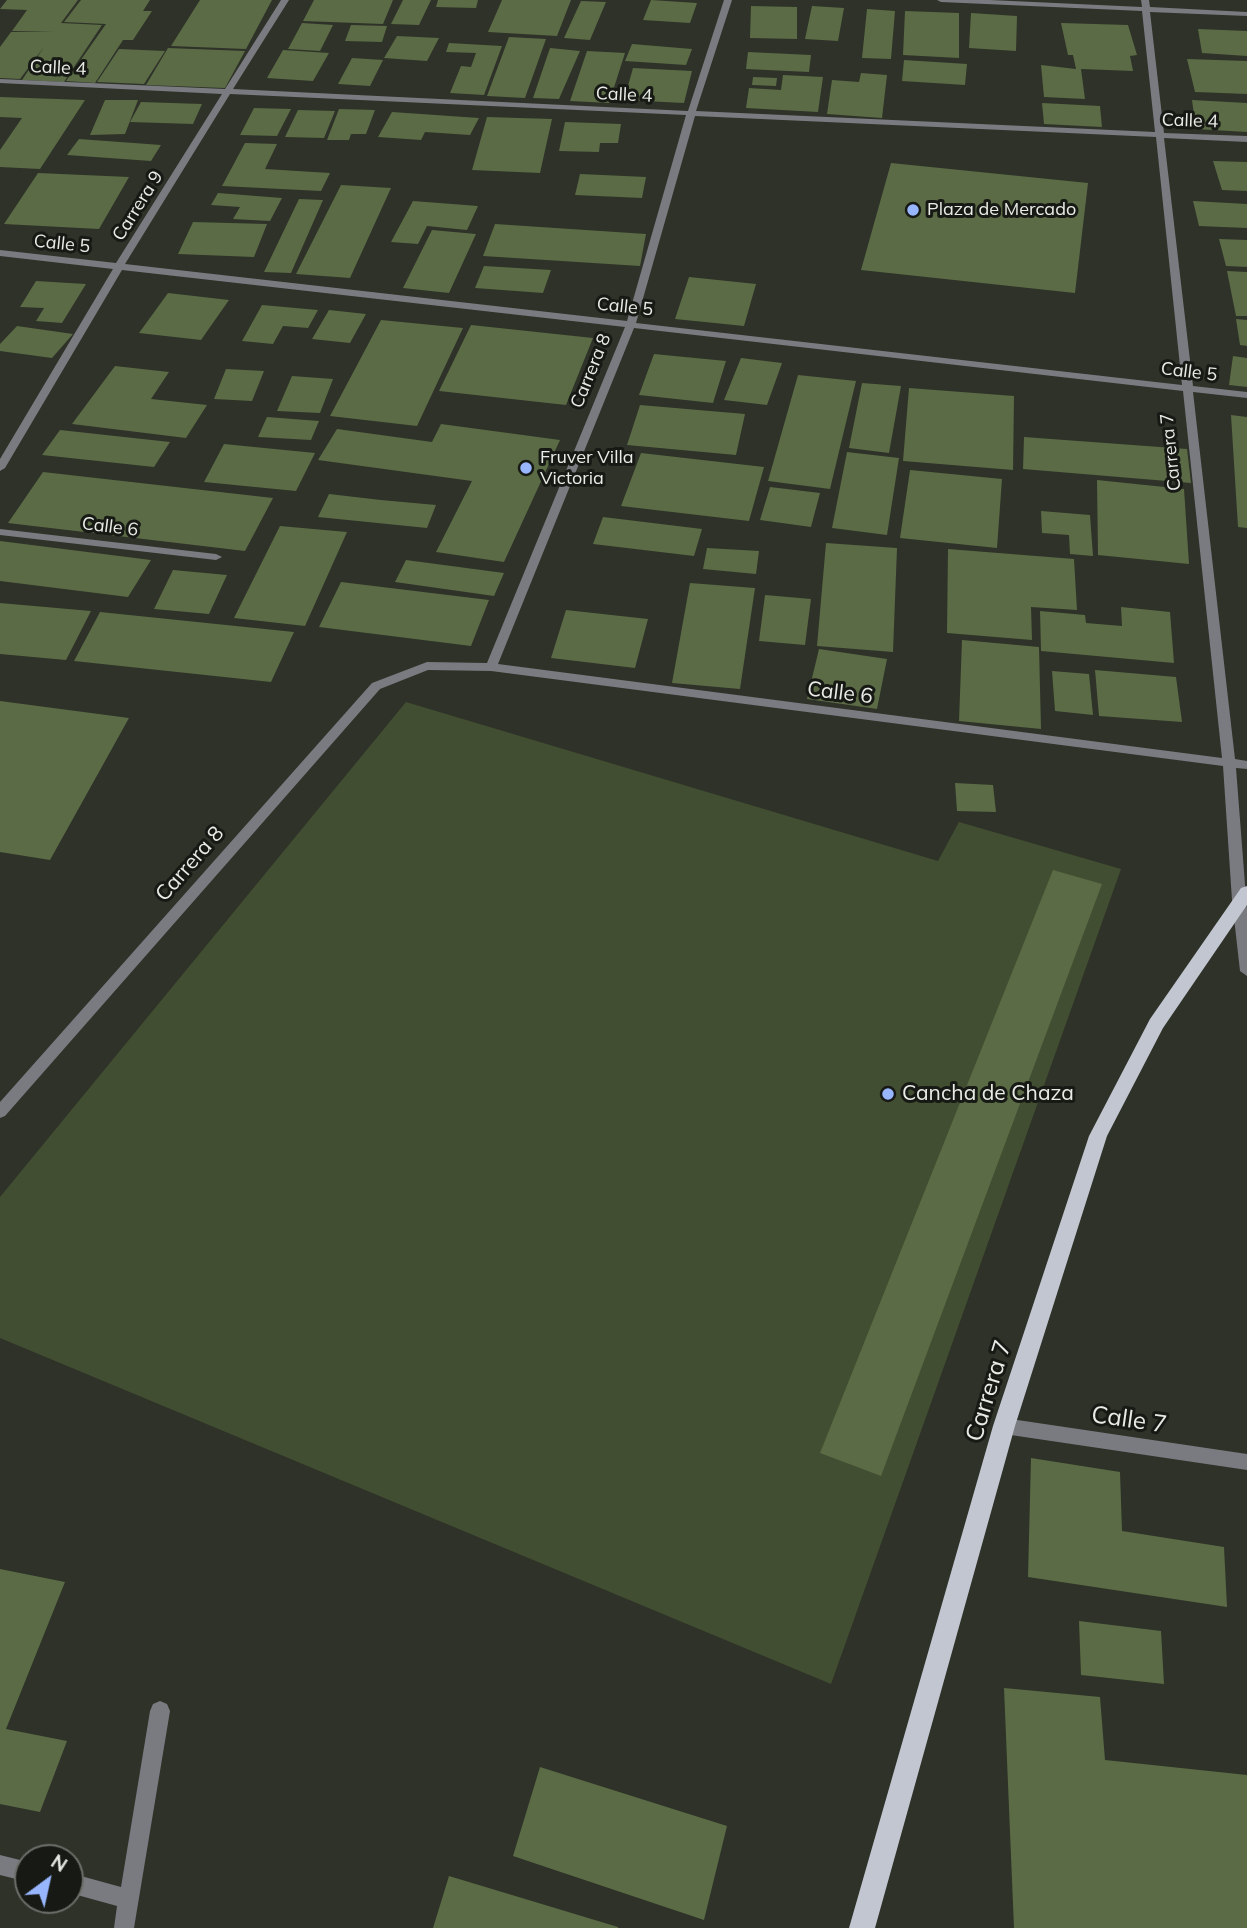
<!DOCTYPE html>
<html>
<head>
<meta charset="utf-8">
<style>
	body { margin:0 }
	#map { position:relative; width:1247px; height:1928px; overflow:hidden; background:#2e3228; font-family:Mulish,sans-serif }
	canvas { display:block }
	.north { position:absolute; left:14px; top:1844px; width:70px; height:70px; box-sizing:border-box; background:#171915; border:2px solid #6b6d69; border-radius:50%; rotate:33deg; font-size:19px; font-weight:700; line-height:28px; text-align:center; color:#e9ece6 }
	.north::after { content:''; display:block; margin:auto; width:24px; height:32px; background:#97b6fd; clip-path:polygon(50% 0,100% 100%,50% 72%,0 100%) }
</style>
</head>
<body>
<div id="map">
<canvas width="1247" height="1928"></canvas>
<div class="north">N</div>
</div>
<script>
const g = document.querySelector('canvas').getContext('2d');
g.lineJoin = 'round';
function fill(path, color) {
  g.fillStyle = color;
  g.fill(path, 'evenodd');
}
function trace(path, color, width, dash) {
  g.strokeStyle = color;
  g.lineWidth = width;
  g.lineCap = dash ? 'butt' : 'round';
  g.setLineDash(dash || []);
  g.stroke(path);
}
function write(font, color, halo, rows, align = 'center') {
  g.font = font + ' Mulish,sans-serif';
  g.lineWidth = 6;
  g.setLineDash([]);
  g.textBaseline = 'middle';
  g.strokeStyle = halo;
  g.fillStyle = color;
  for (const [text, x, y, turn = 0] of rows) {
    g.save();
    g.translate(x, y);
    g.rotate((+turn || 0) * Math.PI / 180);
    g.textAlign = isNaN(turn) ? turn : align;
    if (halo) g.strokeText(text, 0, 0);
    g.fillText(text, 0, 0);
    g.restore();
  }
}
const green = new Path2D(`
	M406,702l532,159 21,-39 162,47 -290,815 -831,-346v-141z`);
const building = new Path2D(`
	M7,0h71l-17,23 41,2 -38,57 -42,-2 22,-33 -24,32 -20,-1v-31l11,-15h44l-43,-1 15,-21 -27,-1z
	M81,0h69l-7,11h9l-19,29h-10l-28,43 -29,-2 40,-57 -42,-2z
	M200,0h72l-26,49 -75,-3z
	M314,0h79l-10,24 -80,-3z
	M403,0h28l-12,25 -28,-1z
	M438,0h40l-2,8 -40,-1z
	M502,0h69l-14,36 -69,-4z
	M651,0l46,3 -7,20 -47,-3z
	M581,1l25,1 -16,38 -26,-2z
	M751,6l46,1v32l-47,-1z
	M812,6l32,2 -6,33 -33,-2z
	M867,9l28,2 -4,48 -29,-1z
	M905,11l54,2v45l-56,-3z
	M971,13l46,3 -1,35 -47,-3z
	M302,23l31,2 -13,26 -32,-2z
	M1061,23l67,2 9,30 -7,1 3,15 -52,-2 4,30 -41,-2 -3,-32 35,4 -3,-14h-5z
	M351,25l36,1 -5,16 -37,-1z
	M1198,29l49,2v25l-45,-3z
	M397,36l42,2 -12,23 -43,-3z
	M509,37l37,2 -21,59 -38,-2z
	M449,43l53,3 -18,49 -34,-2 11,-27 10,1 5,-14 -30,-1z
	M632,44l60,5 -6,16 -61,-4z
	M168,48l77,3 -20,37 -79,-3z
	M550,48l30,3 -21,48 -26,-1z
	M119,49l46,2 -21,33 -47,-2z
	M283,50l46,3 -16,28 -46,-3z
	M587,51l38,2 -16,50 -39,-2z
	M748,52l63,3 -2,17 -63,-3z
	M352,58l31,2 -13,26 -32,-2z
	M1187,59l60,2v33l-52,-2z
	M904,60l63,4 -2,21 -63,-4z
	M633,68l59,3 -8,32 -60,-3z
	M861,73l26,2 -5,43 -55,-4 5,-34 27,2z
	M783,75l40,2 -5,35 -72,-4 3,-20 32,2z
	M753,77l24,1 -1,8 -24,-1z
	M0,97l85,3 -45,69 -40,-2v-17l22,-32 -22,-1z
	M105,100h33l-13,34 -35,1z
	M1192,100l55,3v29l-51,-3z
	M141,102l61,2 -9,20 -63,-2z
	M1042,103l58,3 2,21 -58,-3z
	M254,108l37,1 -14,27 -37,-1z
	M339,109l36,1 -9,24h-15l-2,6h-22z
	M298,110l37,1 -11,27 -39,-1z
	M392,112l87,6 -9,17 -45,-3 -4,8 -43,-3z
	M487,117l65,2 -12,54 -68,-3z
	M565,122l56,2 -3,19h-18l-1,9 -40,-1z
	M79,139l82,6 -10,16 -84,-6z
	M245,143l32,1 -12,25 65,4 -9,18 -99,-5z
	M1213,161l34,1v29l-25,-1z
	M891,163l197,20 -13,110 -214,-23z
	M38,173l91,4 -30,52 -95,-5z
	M580,174l66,3 -4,21 -67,-3z
	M341,185l50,3 -41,90 -54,-4z
	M218,193l64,5 -12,23 -37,-2 7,-12 -29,-2z
	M299,199l24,1 -32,73 -27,-1z
	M413,201l65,5 -11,24 -40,-4 -9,18 -27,-2z
	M1193,201l54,3v24l-48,-2z
	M193,222l74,2 -13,33 -76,-3z
	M495,224l151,10 -6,32 -157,-10z
	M432,230l44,4 -27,59 -46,-5z
	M1219,239l28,1v27l-21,-1z
	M484,266l67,4 -8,23 -68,-5z
	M1227,271l20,1v44h-11z
	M689,277l67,7 -12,42 -69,-7z
	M36,281l50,3 -24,39 -26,-2 8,-13 -24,-1z
	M168,293l61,7 -28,40 -62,-7z
	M262,305l56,5 -10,18 -25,-2 -10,18 -31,-3z
	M329,310l37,4 -16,29 -38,-4z
	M1236,319l11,1v26l-7,-1z
	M381,320l82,8 -46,98 -87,-10z
	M471,325l122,13 -27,67 -127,-14z
	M17,326l56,8 -21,24 -52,-7v-7z
	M654,354l72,7 -13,42 -74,-8z
	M1233,356l14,2v29l-18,-2z
	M741,358l41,5 -15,42 -43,-5z
	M115,366l54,6 -18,27 56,6 -21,33 -114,-14z
	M226,369l38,2 -12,30 -38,-2z
	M798,375l58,6 -26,108 -62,-8z
	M292,376l41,3 -13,34 -43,-2z
	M862,383l39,3 -12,67 -40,-5z
	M909,388l105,8 -1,74 -110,-9z
	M640,405l105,9 -9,41 -109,-10z
	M1231,415l16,2v111l-9,-1z
	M267,417l52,4 -8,19 -53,-3z
	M441,424l119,16 -56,122 -68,-10 36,-71 -154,-21 19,-31 95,13z
	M60,430l110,12 -16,25 -112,-12z
	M1024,437l163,12 4,34 -168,-14z
	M224,444l91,9 -19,38 -92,-9z
	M847,452l52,6 -12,77 -55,-7z
	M641,453l123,14 -15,54 -128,-15z
	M910,470l92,9 -5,69 -97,-10z
	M43,472l230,26 -28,53 -237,-28z
	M1097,480l87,9 5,75 -91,-9z
	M770,487l50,6 -9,34 -51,-7z
	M329,494l52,6 55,5 -9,23 -109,-11z
	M1041,511l49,4 3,41 -23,-2 -1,-19 -27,-2z
	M603,517l99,12 -8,27 -101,-12z
	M280,526l67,6 -42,94 -71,-8z
	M0,541l151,19 -23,37 -128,-16z
	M826,543l71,5 -4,104 -76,-6z
	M707,548l52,3 -3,23 -53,-5z
	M948,549l126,10 3,51 -46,-3 1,33 -85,-7z
	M406,560l98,13 -10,23 -99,-14z
	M173,570l54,5 -18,39 -55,-5z
	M341,582l148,18 -18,46 -152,-19z
	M690,583l65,5 -15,101 -68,-6z
	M765,595l46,4 -6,46 -46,-4z
	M0,603l91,8 -25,49 -66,-6z
	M1121,607l49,5 4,51 -133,-12 -1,-40 45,4 1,8 36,3z
	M566,610l82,9 -13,49 -84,-10z
	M100,612l194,20 -23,50 -197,-21z
	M962,640l77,7 2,82 -82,-8z
	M819,649l68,10 -10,50 -70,-10z
	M1095,670l81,7 6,45 -83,-6z
	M1052,671l37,3 4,41 -38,-4z
	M0,701l129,17 -79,142 -50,-8z
	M955,783l38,2 3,27 -39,-1z
	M1053,870l49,14 -221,592 -61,-23z
	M1031,1458l89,14 2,59 102,16 3,60 -199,-30z
	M0,1569l65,13 -59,147 61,12 -27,71 -40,-8z
	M1079,1621l82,10 3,53 -83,-9z
	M1004,1688l96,9 5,63 142,15v153h-233z
	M540,1767l187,59 -23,94 -191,-64z
	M449,1876l169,51v1h-185z`);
const minor = new Path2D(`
	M281,0h8l-56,89 455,22 36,-111h8l-36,111 459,21 -13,-121 -201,-9 -4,-2h53l152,7 -1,-7h8l1,7 97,5v4l-97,-4 14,121 83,3v6l-83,-4 29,248 54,6v6l-54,-6 42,367 12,2v8l-11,-1 11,142v66l-7,-5 -8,-71 -9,-134 -732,-95 -63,-1 -48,19 -375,427 -5,2v-16l372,-419 55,-21 60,1 138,-336 -503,-57 -117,198 -5,3v-12l113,-190 -113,-13v-6l116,13 106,-169 -222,-11v-4l225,10zM230,94l456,21 -59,206 -502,-57zM695,116l461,21 26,248 -546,-62zM634,328l549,63 39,367 -724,-94z
	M0,529l216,25 6,3 -6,3 -216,-25z
	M1004,1418l243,36v16l-243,-36 -6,-3 -3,-5 3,-5z
	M160,1701l7,3 3,7 -36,217h-20l3,-22 -47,-13v-20l51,14 29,-176 3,-7z
	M0,1855l28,7v20l-28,-7z`);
const primary = new Path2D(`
	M1247,886v19l-84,123 -56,108 -92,290 -140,502h-26l144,-502 96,-290 61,-117 91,-131z`);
const markers = [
	[913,210,7,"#97b6fd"],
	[526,468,7,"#97b6fd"],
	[888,1094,7,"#97b6fd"]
];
const farStreetnames = [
	["Calle 4",58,68,3],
	["Calle 4",624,95,3],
	["Calle 4",1190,121,2],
	["Carrera 9",138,206,-58],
	["Calle 5",62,244,6],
	["Calle 5",625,307,6],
	["Carrera 8",591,371,-68],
	["Calle 5",1189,372,7],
	["Carrera 7",1171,452,-96],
	["Calle 6",110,527,7]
];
const farPoinames = [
	["Plaza de Mercado",927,210],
	["Fruver Villa",540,458],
	["Victoria",540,479]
];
const streetNames = [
	["Calle 6",840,693,7],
	["Carrera 8",190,864,-49]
];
const poiNames = [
	["Cancha de Chaza",902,1094]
];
const nearStreetnames = [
	["Carrera 7",989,1391,-73],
	["Calle 7",1129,1420,8]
];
fill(green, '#424e31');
fill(building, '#5b6b45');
fill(minor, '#797b80');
fill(primary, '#c2c6d0');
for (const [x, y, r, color] of markers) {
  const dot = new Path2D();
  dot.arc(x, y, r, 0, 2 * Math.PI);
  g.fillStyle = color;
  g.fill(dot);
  trace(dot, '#171915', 2.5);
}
write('18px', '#e9ece6', '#171915', farStreetnames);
write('18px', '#e9ece6', '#171915', farPoinames, 'left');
write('21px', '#e9ece6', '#171915', streetNames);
write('21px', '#e9ece6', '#171915', poiNames, 'left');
write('24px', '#e9ece6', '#171915', nearStreetnames);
</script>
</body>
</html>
